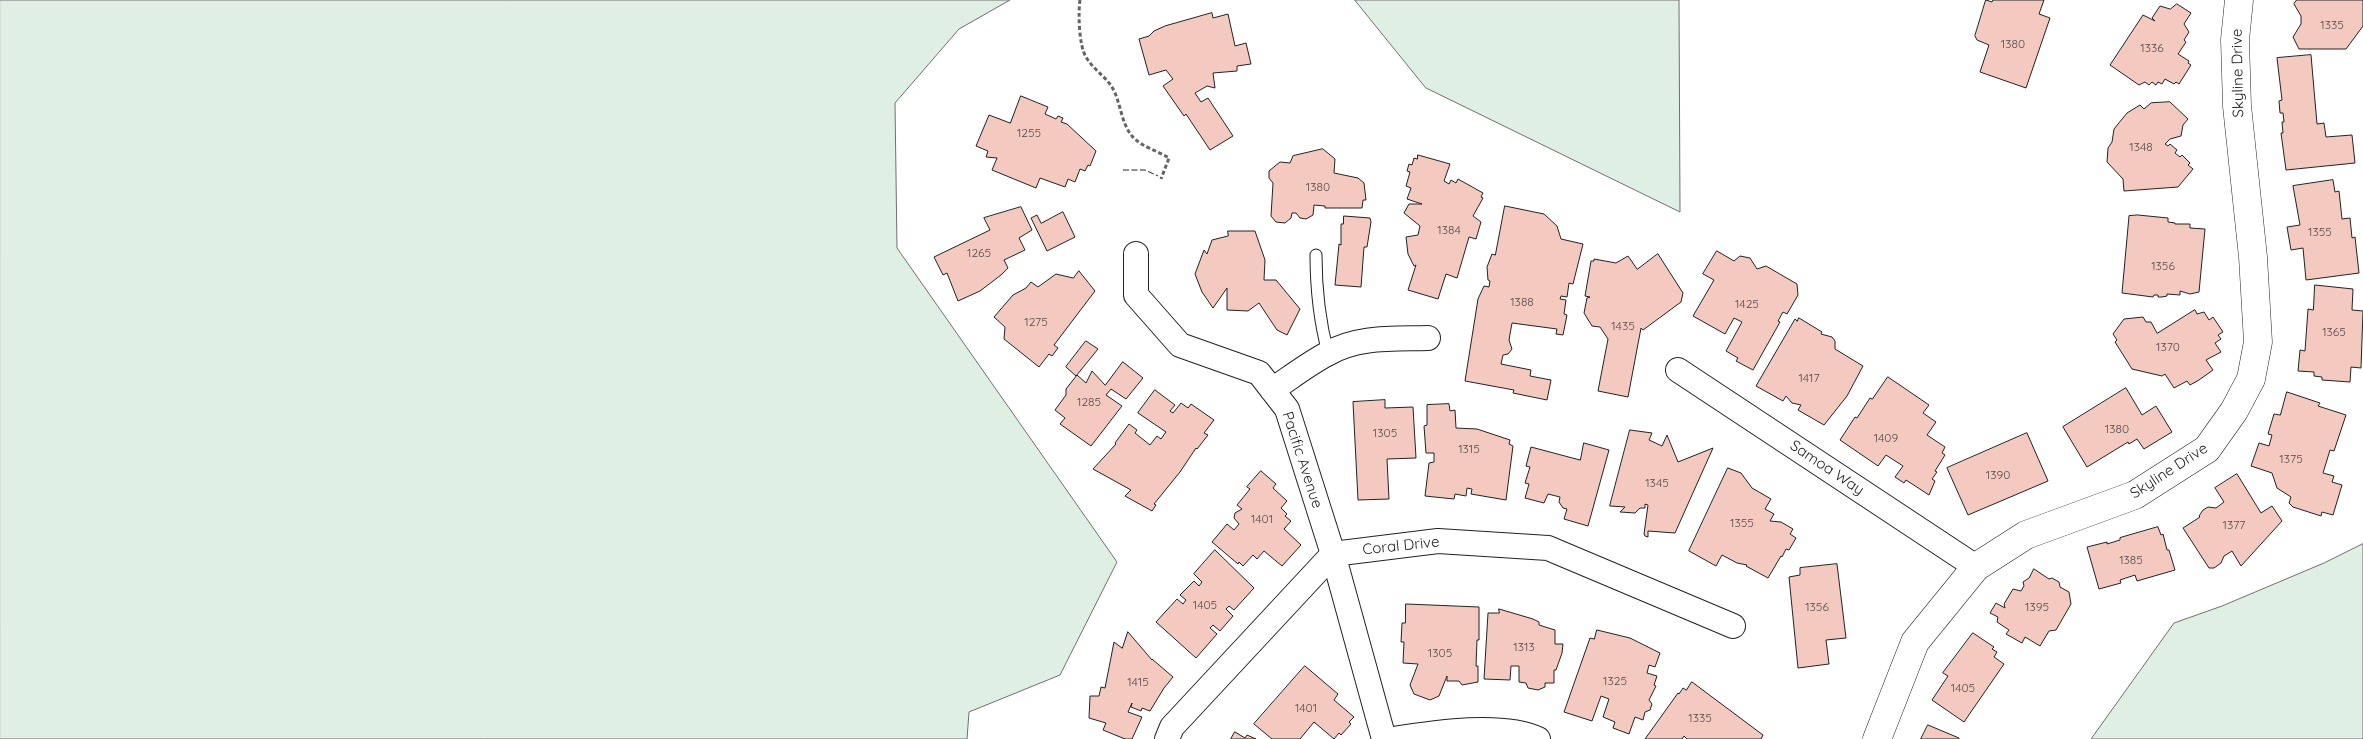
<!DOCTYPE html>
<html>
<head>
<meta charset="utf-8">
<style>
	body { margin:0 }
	canvas { display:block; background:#fff }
</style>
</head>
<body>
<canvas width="2363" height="739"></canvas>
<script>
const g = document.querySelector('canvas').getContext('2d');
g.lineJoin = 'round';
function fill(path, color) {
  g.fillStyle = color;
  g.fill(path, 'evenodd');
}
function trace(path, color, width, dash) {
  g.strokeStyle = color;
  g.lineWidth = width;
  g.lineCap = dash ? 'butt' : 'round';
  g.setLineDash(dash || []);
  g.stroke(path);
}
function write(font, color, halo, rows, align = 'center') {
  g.font = font + ' Quicksand,sans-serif';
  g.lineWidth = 4;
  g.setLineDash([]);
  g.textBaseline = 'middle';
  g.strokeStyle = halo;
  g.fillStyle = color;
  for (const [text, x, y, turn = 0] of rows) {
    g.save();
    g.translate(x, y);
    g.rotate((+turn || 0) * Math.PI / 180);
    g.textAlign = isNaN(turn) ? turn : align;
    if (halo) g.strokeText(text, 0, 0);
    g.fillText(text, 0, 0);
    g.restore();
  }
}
const green = new Path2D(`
	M0,0h1010l-51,29 -64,74 2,145 220,314 -57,113 -91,37 -2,27h-967z
	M1355,0h324l1,212 -254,-124z
	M2363,544v195h-272l83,-116 48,-17 102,-43z`);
const building = new Path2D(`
	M1986,0l6,2 1,-2h51l-5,14 11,4 -24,70 -46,-16 9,-27 -12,-5 -2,-4z
	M2297,0h66v26l-17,23h-47l-6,-12 8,-13v-8l-7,-12z
	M2177,4l14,9 -7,11 5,8 -5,8 2,2 -8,12 11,7 -1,2 3,2 -12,19 -3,-2 -2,2 -9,-5 -3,5 -4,-2 -2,3 -4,-3 -3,3 -4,-3 -6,3 -29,-20 33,-50 12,6 -3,-3 8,-12 10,3z
	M1212,13l1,5 15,-4 7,32 11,-3 5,21 -14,2v5l-24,2 2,15 -8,-2 -12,7 6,9 7,-4 25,38 -23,14 -24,-36 -2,2 -21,-30 10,-7 -7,-9 -17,5 -10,-36 10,-3 5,-5 11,-5z
	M2311,55l6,69 7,-1 2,14 26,-2 3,28 -69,7 -5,-37h2l-1,-11h2l-1,-9h-3l-1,-12 3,-1 -5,-42z
	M1021,96l27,11 -3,7 11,5 2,-3 5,2 -2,4 6,2 29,27 -6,15 -2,-1 -3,6 -5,-2 -5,13 -7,-3 -3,8 -25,-9 -4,10 -44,-18 5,-12 -11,-1 2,-6 -12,-5 13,-31 21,8z
	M2170,102l18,17 -5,6 -2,11 -11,3 -5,5 3,2 2,-2 7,6 -2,3 5,4 2,-2 8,8 -2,2 5,4 -15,18 -54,4 -1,-12 -16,-17 1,-14 4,-6 2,-13 13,-16 13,-8 4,4 7,-6z
	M1323,149l12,10 -1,14 24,5 6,5 2,17h-3l-1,8h-37v-2l-11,-1 -1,10 -7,4 -6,-1 -4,-5h-4l-1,5 -6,5 -9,-1 -5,-6 2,-33 -4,-5v-7l11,-9 10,1 3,-7z
	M1418,155l32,9 -6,17 5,3 2,-4 5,3 2,-4 25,14 -2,4 2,1 -10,18 8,6 -5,17 -7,-2 -12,41 -11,-4 -8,25 -30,-9 8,-25 -2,1 -6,-12 -2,-17 12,-2 2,-9 -16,-13 5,-9h13l-15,-5 4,-11 -5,-2 4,-14 -3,-1 2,-7 3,1 2,-7 3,1z
	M2333,180l2,12 4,-1 3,28 8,-1 2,20 3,-1 4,36 -53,7 -3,-32 -12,2 -4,-23 13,-2 -7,-39z
	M1505,206l39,8 13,12 4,13 22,5 -10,40 -4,-1 -2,14 -6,-1 -1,3 6,1 -2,14 3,1 -4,20 -7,-1 1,-5 -45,-6 -3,17 3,9 -4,5 -5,1 -2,9 30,6 -1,6 21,4 -4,20 -34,-7 1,-3 -49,-9 13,-82 6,-13 5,1 1,-6 -2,-1 -1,-13 5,-13 3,1z
	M1021,207l11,23 -13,8 6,12 -21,10 4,8 -7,7 -21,16 -22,10 -11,-28 -4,2 -9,-18 56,-27 -6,-12z
	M1063,212l12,25 -28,14 -16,-33 6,-3 4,8z
	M2138,215l30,3v4l7,1v1h15v4l15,1 -6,63 -9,2 -10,-3v4l-13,-1v2l-5,1h-4v-2h-4l-1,2 -31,-4 7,-77z
	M1344,216l26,2 1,4 -4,25h-3l-3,40 -26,-2 4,-41 2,1v-21h2z
	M1228,231h27l10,29 -1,20h12l24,29 -13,26 -10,-5 -18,-27 -11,8 -21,-1v-22l-14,20 -11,-16 -7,-18 9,-24 3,4 5,-14 16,-4z
	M1717,251l17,10 6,-5 10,2 7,11 9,-3 31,18 1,11 -11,19 -4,-2 -5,9 2,1 -27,48 -17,-9 2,-3 -12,-7 16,-29 -8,-4 -9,16 -32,-18 21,-36 -11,-6z
	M1658,254l25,39 -2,9 -38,28 -2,-2 -13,69 -30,-6 10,-52 -8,-12 -8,-1 -8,-13 3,-15 3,-1 -5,-1 6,-35h3v-2l22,4 12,-7 9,13z
	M1079,271l16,20 -41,54 4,3 -6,8 -3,-2 -10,13 -35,-28 1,-12 -11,-10 19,-22 13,-7 5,-6 7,5 18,-13 17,4z
	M2315,285l38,4 -1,21 11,1 -2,57 -10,-1 -1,15 -28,-2v-3l-8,-1v-4l-16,-1 2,-21 5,1 3,-42 5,1z
	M2195,310l2,4 7,-2 5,8 4,-3 10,15 -5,3 3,4 -6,4 6,9 -15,8 7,10 -14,10 -9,5 -3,-4 -13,7 -9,-14 -3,2 -30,-7 -17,-27 2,-2 -4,-6 11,-15 19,-2 3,5h5l6,11z
	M1799,318l23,14 -1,2 11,3 3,4v8l28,17 -16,30 -23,29 -26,-15 3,-5 -9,-2 -6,-7 -3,5 -27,-15 39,-67 2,2z
	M1086,341l12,8 -22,27 -10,-9z
	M1123,362l20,16 -17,21 -15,-10 -5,6 16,11 -31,40 -31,-22 5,-6 -10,-8 11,-15v-6l11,-14 9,8 6,-12 13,14z
	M1888,377l41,28 -6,8 13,9 -9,13 18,12 -3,6 3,2 -10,16 2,1 -5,7 3,2 -6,14 -23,-15 -2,3 -9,-6 8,-11 -17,-11 -8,11 -38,-26 15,-23 2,1 13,-20 2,1z
	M2126,388l16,27 14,-9 16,26 -28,17 -7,-10 -8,5 -1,-2 -41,25 -24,-40z
	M1155,390l20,15 -5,6 3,2 8,-10 7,5 3,-4 23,16 -10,13 4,2 -11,14 -1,-1 -16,24 -26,32 2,1 -4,6 -27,-15 6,-6 -38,-21 23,-25 -1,-1 14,-19 8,6 -2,3 15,12 7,-9 4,3 5,-7 -28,-19z
	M2287,392l33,11 -2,3 28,9 -12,36 -4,-1 -7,23 11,3 -2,6 10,3 -9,30 -11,-3 -1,4 -28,-9 -4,-4 2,-6 -14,-9 -5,-15 -21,-7 8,-23 10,3 3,-11 -4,-1 6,-20 6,1z
	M1385,400v8l28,-1 3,51 -29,1 2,40 -31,1 -5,-98z
	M1449,404l1,7 5,-1 1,18 21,1 33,11 -1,4 4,2 -7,54 -35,-6 1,-5 -5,-1 -1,8 -11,-2 -1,5 -29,-3 4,-33 5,-1v-9h-8l-2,-27 3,-1v-20z
	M1630,430l22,3 -3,7 13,6 5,-11 11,27 35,-14 -38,85 -27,-2v6l-3,-1 -1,-2 4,-29 -3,-1v4h-5l-5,5 -15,-1 5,-5 -15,-1z
	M2027,433l21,48 -80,34 -21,-47z
	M1584,443l25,7 -21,76 -24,-7 3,-10 -4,-1 -4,-6 1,-5 -12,-3 -4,9 -19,-5 4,-14 -4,-1 5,-16 -4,-1 5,-19 49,13z
	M1728,468l13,5 11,15 19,11 -6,10 9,5 -4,7 11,1 12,7 -3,5 6,4 -7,12 -3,-1 -4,8 -1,-1 -13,22 -22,-12 1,-1 -10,-2 -15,-8 -6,11 -27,-15z
	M1261,471l15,13 -3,4 14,13 -6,7 6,6 -2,2 6,5 -7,8 17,16 -19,21 -18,-15 -7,8 -4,-4 -10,11 -4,-4 -1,2 -26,-22 15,-18 7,6 5,-6 -5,-6 1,-5 7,-4 -5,-4 13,-16 -3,-2z
	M2237,474l24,39 11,-7 10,15 -41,45 -9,-15 -8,5 -3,7 -7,5h-5l-26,-40 17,-11 -1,-1 4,-6 5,-3 8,1 8,-6 -9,-14z
	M2158,527l3,8 2,-1 4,16h2l6,20 -38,11 -2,-6 -15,5 1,3 -22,6 -12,-42 20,-5v2l13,-4v-2z
	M1215,550l39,38 -20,22 -5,-4 -3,3 7,7 -13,15 -7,-6 -3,3 7,6 -21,24 -40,-36 21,-23 6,5 3,-4 -6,-5 14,-14 5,5 3,-4 -8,-8z
	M1837,564l9,74 -20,2 3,24 -31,4 -9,-91 11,-2v-7z
	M2034,569l15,10 3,-1 7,4 1,5 9,5 2,12 -15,26 -7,1 -9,15 -15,-9 -3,6 -16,-9 3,-4 -12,-8 1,-5 -8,-4 6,-10 9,5 -1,-4 9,-15 8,2 3,-5 -1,-4 6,-4z
	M1406,604l73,3v33h-2l-1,26h2v16l-16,3 -3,-4h-12v-5l-8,20 -9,4 -16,-6 -4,-9 8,-21 -15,-1 1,-21h-3l1,-19h3z
	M1499,609l34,10 6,3v3l16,5v14h8l-1,9 -6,17h-2v13h-9v4l-7,3 -10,-2 -2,-5 -7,-1v-16h-8l-1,14 -26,-1 4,-66h11z
	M1597,630l33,8 30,15 -5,14 -6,-2 -2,8 10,3 -3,9 2,1 -7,14 3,4 -2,6 -5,2 -2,8 -8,-3 -6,17 -16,-6 2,-6 -12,-5 6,-18 -8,-3 -9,25 -28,-9 26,-74 4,1z
	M1128,632l24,28v-1l21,18 -9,11 -14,23 -8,-3 -1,3 -10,-4 1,-4 -4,9 14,5 -10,22h-7l-22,-9 3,-7 -17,-5 1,-22h9l2,-9 4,1 9,-46 8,6z
	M1973,633l21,14 -2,2 5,3 -3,5 10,7 -40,58 -32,-22 16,-24 -5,-3z
	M1305,666l33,28 -4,6 20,17 -5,5 2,2 -10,11 -2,-2 -5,6 -20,-17 -14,17h-28l-18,-15z
	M1692,682l71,53 -2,4h-74l-3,-3 -2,3h-37l33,-46 1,1 4,-6 3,2z
	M1928,725l31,13v1h-38z
	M1235,732l10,6 2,-3 9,4h-25z`);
const path = new Path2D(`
	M1080,0c-2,13 -1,46 6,57 8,14 23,21 29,36 6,14 7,31 17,43 8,10 26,15 37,22l-8,21`);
const lane = new Path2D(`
	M1316,255c0,34 3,64 12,98`);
const street = new Path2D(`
	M1136,254v41l44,50 79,28 28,36 46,145 51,185
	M1678,370l298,197
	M1272,390c18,-12 36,-26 55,-36 30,-18 67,-15 101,-16
	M1167,739l5,-12 161,-173 105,-13 110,7 185,78
	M1394,739c39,-6 108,-17 144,0`);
const secondary = new Path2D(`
	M1877,739l38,-97 61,-75 50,-32 109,-40 72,-46 27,-38 17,-32 7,-37 -5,-85 -16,-151 -2,-66 4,-40`);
const fence = new Path2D(`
	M1123,170h22l13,6`);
const numberNames = [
	["1335",2332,25],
	["1380",2013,44],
	["1336",2152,48],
	["1255",1029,133],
	["1348",2141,147],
	["1380",1318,187],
	["1384",1449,230],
	["1355",2320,232],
	["1265",979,253],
	["1356",2163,266],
	["1388",1522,302],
	["1425",1747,304],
	["1275",1036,322],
	["1435",1623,326],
	["1365",2334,332],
	["1370",2168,347],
	["1417",1809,378],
	["1285",1089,402],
	["1380",2117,429],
	["1305",1385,433],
	["1409",1886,438],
	["1315",1469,449],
	["1375",2291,459],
	["1390",1998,475],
	["1345",1657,483],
	["1401",1262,519],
	["1355",1742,523],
	["1377",2234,525],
	["1385",2131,560],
	["1405",1205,605],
	["1356",1817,607],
	["1395",2037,607],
	["1313",1524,647],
	["1305",1440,653],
	["1325",1615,681],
	["1415",1138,682],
	["1405",1963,688],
	["1401",1306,708],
	["1335",1700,718]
];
const streetNames = [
	["Skyline Drive",2238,73,-91],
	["Pacific Avenue",1302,460,72],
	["Samoa Way",1827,468,34],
	["Skyline Drive",2169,471,-33],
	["Coral Drive",1401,546,-6]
];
fill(green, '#e0efe3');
trace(green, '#6f6f6f', 1);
fill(building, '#f3c9c0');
trace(building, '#222', 1);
trace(lane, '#222', 13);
trace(street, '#222', 26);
trace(secondary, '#222', 29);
trace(path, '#646464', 3, [4, 2.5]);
trace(lane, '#fff', 11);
trace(street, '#fff', 24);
trace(secondary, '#fff', 28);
trace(fence, '#222', 1, [6, 2.5]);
write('12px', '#564c4a', null, numberNames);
write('15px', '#222', '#fff', streetNames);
</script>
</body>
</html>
